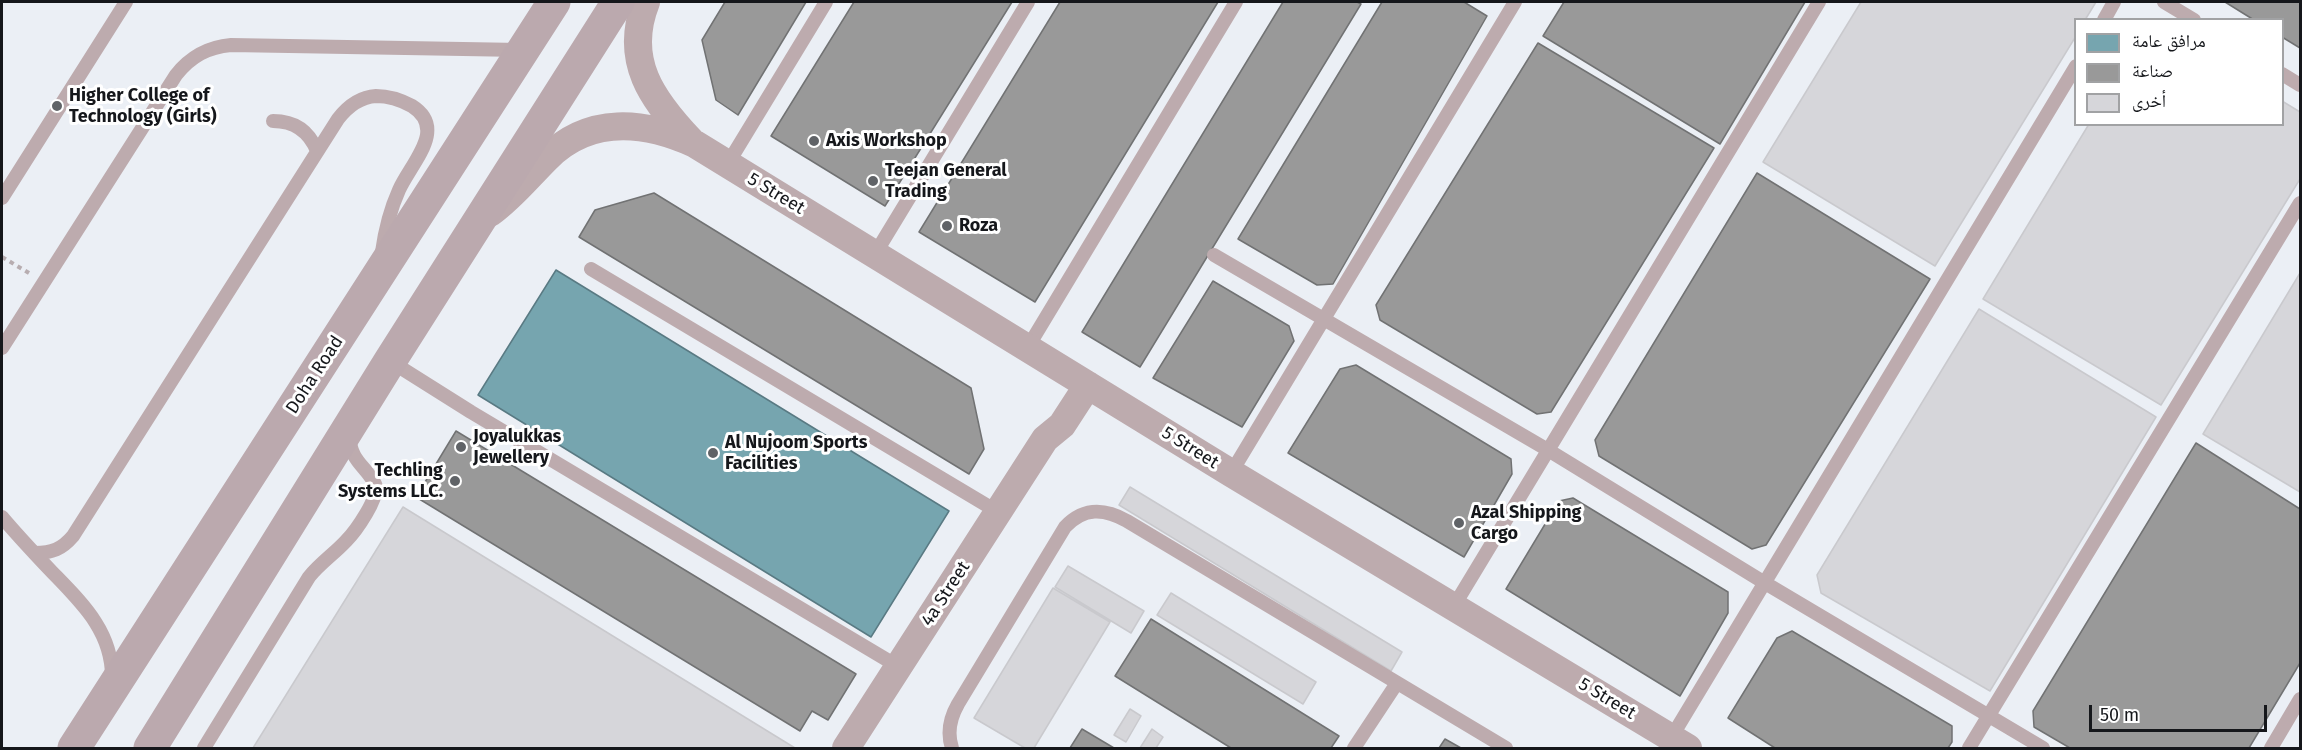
<!DOCTYPE html>
<html>
<head>
<meta charset="utf-8">
<style>
	body { margin:0 }
	#map { position:relative; width:2302px; height:750px; overflow:hidden; background:#ebeff5; font-family:"Fira Sans","Noto Naskh Arabic",sans-serif }
	canvas { display:block }
	.frame { position:absolute; inset:0; border:3px solid #15171b; pointer-events:none }
	.legend { position:absolute; left:2074px; top:18px; width:210px; height:108px; box-sizing:border-box; background:#fff; border:2px solid #a1a2a4; margin:0; padding:8px 10px; list-style:none; font-size:18px; color:#15171b }
	.legend li { display:flex; align-items:center; gap:12px; height:30px }
	.legend b { width:30px; border:2px solid #a1a2a4 }
	.scale { position:absolute; left:2089px; top:705px; width:178px; height:27px; box-sizing:border-box; border:3px solid #15171b; border-top:0; padding-left:8px; font-size:18px; line-height:21px; white-space:nowrap; color:#15171b; -webkit-text-stroke:4px #fff; paint-order:stroke }
</style>
</head>
<body>
<div id="map">
<canvas width="2302" height="750"></canvas>
<div class="frame"></div>
<ul class="legend">
<li><b style="height:16px;background:#76a5af"></b>مرافق عامة</li>
<li><b style="height:16px;background:#999"></b>صناعة</li>
<li><b style="height:16px;background:#d6d6da"></b>أخرى</li>
</ul>
<div class="scale">50 m</div>
</div>
<script>
const g = document.querySelector('canvas').getContext('2d');
g.lineJoin = 'round';
function fill(path, color) {
  g.fillStyle = color;
  g.fill(path, 'evenodd');
}
function trace(path, color, width, dash) {
  g.strokeStyle = color;
  g.lineWidth = width;
  g.lineCap = dash ? 'butt' : 'round';
  g.setLineDash(dash || []);
  g.stroke(path);
}
function write(font, color, halo, rows, align = 'center') {
  g.font = font + ' "Fira Sans",sans-serif';
  g.lineWidth = 6;
  g.setLineDash([]);
  g.textBaseline = 'middle';
  g.strokeStyle = halo;
  g.fillStyle = color;
  for (const [text, x, y, turn = 0] of rows) {
    g.save();
    g.translate(x, y);
    g.rotate((+turn || 0) * Math.PI / 180);
    g.textAlign = isNaN(turn) ? turn : align;
    if (halo) g.strokeText(text, 0, 0);
    g.fillText(text, 0, 0);
    g.restore();
  }
}
const public = new Path2D(`
	M556,270l393,241 -78,126 -393,-242z`);
const industry = new Path2D(`
	M725,2h81l-68,113 -22,-15 -14,-60z
	M854,2h158l-127,204 -114,-70z
	M1060,2h158l-183,300 -116,-70z
	M1283,2h74l4,2 -221,363 -58,-35z
	M1382,2h82l23,14 -154,268 -16,1 -79,-46z
	M1564,2h241l-85,142 -177,-108z
	M2225,2h75v46l-18,-11v-17h-28z
	M1538,43l176,105 -163,264 -14,2 -157,-94 -4,-15z
	M1757,173l173,106 -164,266 -14,4 -153,-93 -4,-16z
	M654,193l317,195 13,61 -15,25 -390,-237 16,-27z
	M1213,281l76,45 5,15 -52,86 -89,-49z
	M1356,365l155,94 1,15 -48,83 -176,-104 52,-84z
	M456,431l400,243 -28,46 -16,-9 -12,20 -384,-234z
	M2196,443l104,66v154l-51,85h-179l-36,-21 -1,-16z
	M1573,498l155,94v21l-48,83 -174,-107 53,-88z
	M1151,619l188,117 -8,12h-100l-116,-72z
	M1792,631l160,95v16l-4,6h-173l-47,-30 49,-80z
	M1082,729l32,19h-44z
	M1445,739l16,9h-22z`);
const building = new Path2D(`
	M1861,2h235l-11,18h-9v16l-141,230 -172,-104z
	M2282,101l18,11v67l-139,226 -178,-106 106,-175h193z
	M2300,273v219l-97,-58z
	M1979,309l177,108 -166,274 -169,-98 -4,-18z
	M1130,487l272,165 -11,19 -272,-166z
	M403,507l392,241h-542z
	M1068,566l76,45 -13,22 -76,-46z
	M1053,588l57,34 -76,126h-9l-51,-30z
	M1171,593l145,89 -13,22 -146,-89z
	M1130,709l11,7 -15,26 -12,-7z
	M1152,729l11,8 -7,11h-16z`);
const path = new Path2D(`
	M2,257l27,16`);
const service = new Path2D(`
	M2164,2l30,18
	M2104,20l10,-18
	M2282,74l18,11
	M273,121c21,0 36,10 44,30
	M727,165l99,-163
	M2,198l124,-196
	M875,254l153,-252
	M1214,255l334,195 217,133 278,165
	M591,269l407,243
	M1028,347l208,-345
	M2,348l174,-273c15,-19 32,-28 55,-30l290,5
	M390,361l81,51 428,255
	M1231,473l284,-471
	M2,517c16,19 33,37 50,55 30,31 61,60 60,107
	M35,553c17,0 27,-4 38,-17l265,-417c10,-13 22,-22 38,-23 12,0 25,4 36,10 36,23 -1,57 -13,84 -9,20 -14,40 -17,62
	M1454,606l365,-604
	M1671,738l405,-672
	M204,748l105,-171c11,-14 25,-23 37,-36 9,-9 35,-45 29,-57 -10,-19 -24,-22 -26,-48
	M952,748c-5,-15 -2,-30 6,-44l107,-177c19,-20 39,-19 62,-6l379,227
	M1354,748l43,-65
	M1969,748l331,-545
	M2271,748l29,-49`);
const minor = new Path2D(`
	M646,2c-23,58 6,98 45,139
	M490,213c22,-16 37,-35 56,-54 43,-44 98,-38 149,-15l536,329 457,275
	M846,748l199,-309 17,-14 26,-40`);
const secondary = new Path2D(`
	M74,748l480,-746
	M150,748l240,-387 228,-359`);
const markers = [
	[57,106,6,"#606367"],
	[814,141,6,"#606367"],
	[873,181,6,"#606367"],
	[947,226,6,"#606367"],
	[461,447,6,"#606367"],
	[713,453,6,"#606367"],
	[455,481,6,"#606367"],
	[1459,523,6,"#606367"]
];
const poiNames = [
	["Higher College of",69,96],
	["Technology (Girls)",69,117],
	["Axis Workshop",826,141],
	["Teejan General",885,171],
	["Trading",885,192],
	["Roza",959,226],
	["Joyalukkas",473,437],
	["Jewellery",473,458],
	["Al Nujoom Sports",725,443],
	["Facilities",725,464],
	["Techling",443,471,"right"],
	["Systems LLC.",443,492,"right"],
	["Azal Shipping",1471,513],
	["Cargo",1471,534]
];
const streetNames = [
	["5 Street",776,194,31],
	["Doha Road",315,375,-57],
	["5 Street",1190,448,32],
	["4a Street",946,594,-57],
	["5 Street",1607,699,31]
];
fill(public, '#76a5af');
trace(public, '#597a83', 1.5);
fill(industry, '#999');
trace(industry, '#717273', 1.5);
fill(building, '#d6d6da');
trace(building, '#c9c9cd', 1.5);
trace(path, '#b7adb0', 4, [4.5, 4.5]);
trace(service, '#bdabae', 14);
trace(minor, '#bdabae', 28);
trace(secondary, '#bba9ae', 33);
for (const [x, y, r, color] of markers) {
  const dot = new Path2D();
  dot.arc(x, y, r, 0, 2 * Math.PI);
  g.fillStyle = color;
  g.fill(dot);
  trace(dot, '#fff', 2);
}
write('bold 18px', '#15171b', '#fff', poiNames, 'left');
write('18px', '#15171b', '#fff', streetNames);
</script>
</body>
</html>
